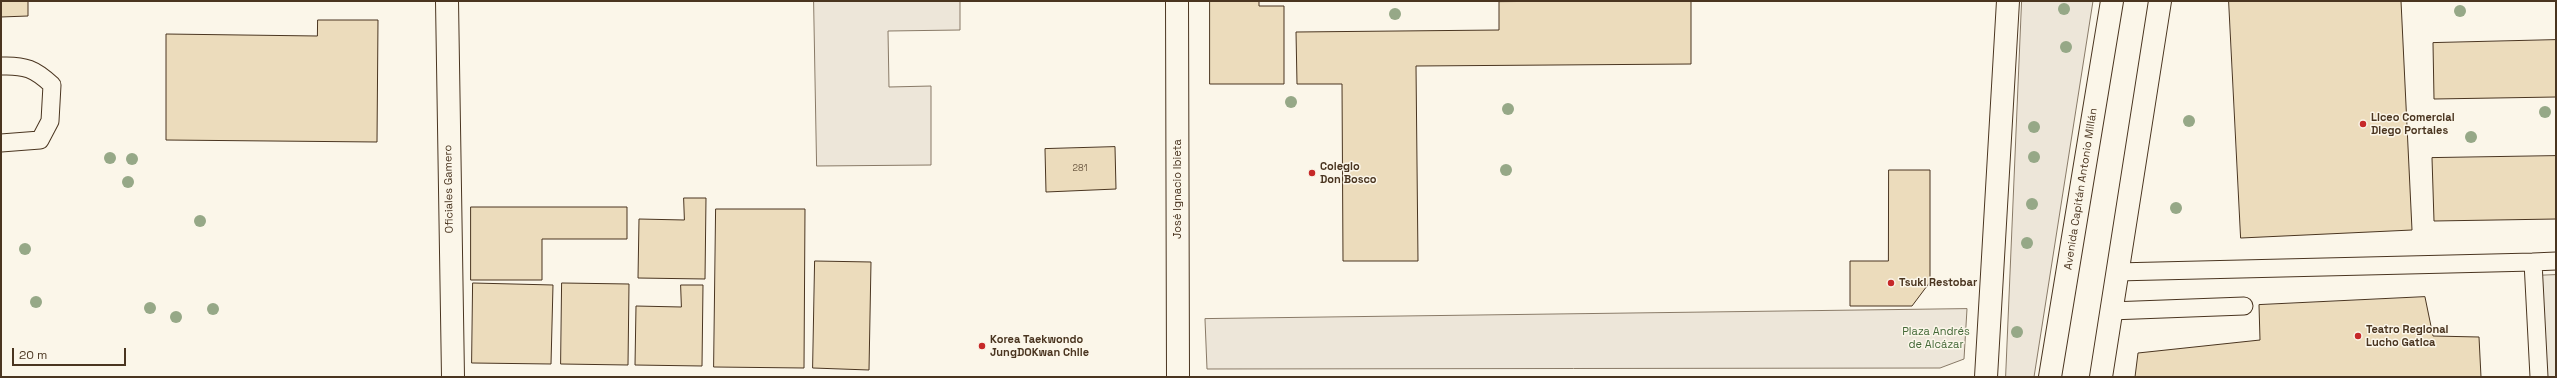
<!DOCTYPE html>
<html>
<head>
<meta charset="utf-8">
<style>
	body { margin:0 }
	#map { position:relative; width:2557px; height:378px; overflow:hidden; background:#fbf6e9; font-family:"Space Grotesk",sans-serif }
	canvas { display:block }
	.frame { position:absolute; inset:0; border:2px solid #4a3520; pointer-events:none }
	.scale { position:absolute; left:12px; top:348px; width:114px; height:18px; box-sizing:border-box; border:2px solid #4a3520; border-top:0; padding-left:5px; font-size:12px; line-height:14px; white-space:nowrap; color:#4a3520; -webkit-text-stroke:3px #fbf6e9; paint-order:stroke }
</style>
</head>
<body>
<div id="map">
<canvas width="2557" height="378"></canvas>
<div class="frame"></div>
<div class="scale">20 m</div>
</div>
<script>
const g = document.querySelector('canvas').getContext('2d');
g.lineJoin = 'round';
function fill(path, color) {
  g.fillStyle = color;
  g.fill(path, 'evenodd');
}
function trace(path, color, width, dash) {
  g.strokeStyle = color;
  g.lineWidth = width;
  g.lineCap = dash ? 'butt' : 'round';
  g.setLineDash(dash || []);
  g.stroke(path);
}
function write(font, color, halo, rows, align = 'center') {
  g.font = font + ' "Space Grotesk",sans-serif';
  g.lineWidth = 3;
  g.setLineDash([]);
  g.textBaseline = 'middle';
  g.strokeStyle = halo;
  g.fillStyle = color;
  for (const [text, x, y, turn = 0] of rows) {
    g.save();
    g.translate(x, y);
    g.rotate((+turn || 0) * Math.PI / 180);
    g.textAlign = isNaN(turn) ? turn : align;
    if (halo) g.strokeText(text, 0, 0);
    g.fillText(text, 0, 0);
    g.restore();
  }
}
const green = new Path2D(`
	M814,1h146v29l-72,1 1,56 42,-1v79l-114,1z
	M2022,1h71l-59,376h-28z
	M1967,309l-3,50 -24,9 -733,1 -2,-50z`);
const parking = new Path2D(`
	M2556,275v102h-24l-2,-101z`);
const building = new Path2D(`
	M1,1h27v15l-27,1z
	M1210,1h49v5h25v78h-74z
	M1691,1v63l-275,2 2,195h-75l-1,-177h-45l-1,-52 203,-2v-28z
	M2229,1h172l11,229 -171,8z
	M318,20h60l-1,122 -211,-2v-106l151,2z
	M2556,40v57l-122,2 -1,-56z
	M1115,147l1,42 -70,3 -1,-43z
	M2556,156v63l-122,2 -2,-63z
	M1889,170h41v112l-18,24h-62v-45h38z
	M684,198h22l-1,81 -67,-1 1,-59 45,1z
	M471,207h156v32h-85v41h-71z
	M716,209h89l-1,159 -90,-1z
	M815,261l56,1 -2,108 -56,-2z
	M473,283l80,2 -2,79 -79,-1z
	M562,283l67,1 -1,81 -67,-1z
	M681,285h22l-1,81 -67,-1 1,-59 45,1z
	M2425,297l8,39 46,1 2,40h-346l3,-24 122,-13 -1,-35z`);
const service = new Path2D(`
	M1,66c24,-1 34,3 51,19l-2,36 -10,19 -39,3
	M2116,272l417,-10
	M2110,311l134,-5
	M2539,377l-6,-115 23,-1`);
const minor = new Path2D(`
	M447,1l6,376
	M1177,1l1,376`);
const tertiary = new Path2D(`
	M1986,377l22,-376`);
const secondary = new Path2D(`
	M2050,377l62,-376
	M2101,377l59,-376`);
const trees = [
	[2064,9],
	[2460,11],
	[1395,14],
	[2066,47],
	[1291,102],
	[1508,109],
	[2545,112],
	[2189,121],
	[2034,127],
	[2471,137],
	[2034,157],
	[110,158],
	[132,159],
	[1506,170],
	[128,182],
	[2032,204],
	[2176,208],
	[200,221],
	[2027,243],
	[25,249],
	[36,302],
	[150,308],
	[213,309],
	[176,317],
	[2017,332]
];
const markers = [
	[2363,124,4,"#c62828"],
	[1312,173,4,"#c62828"],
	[1891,283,4,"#c62828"],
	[2358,336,4,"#c62828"],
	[982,346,4,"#c62828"]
];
const numberNames = [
	["281",1080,169]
];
const poiNames = [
	["Liceo Comercial",2371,118],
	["Diego Portales",2371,131],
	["Colegio",1320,167],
	["Don Bosco",1320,180],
	["Tsuki Restobar",1899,283],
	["Teatro Regional",2366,330],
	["Lucho Gatica",2366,343],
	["Korea Taekwondo",990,340],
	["JungDOKwan Chile",990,353]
];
const streetNames = [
	["Oficiales Gamero",449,189,-91],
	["José Ignacio Ibieta",1178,189,-90],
	["Avenida Capitán Antonio Millán",2081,189,-81]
];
const parkNames = [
	["Plaza Andrés",1936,332],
	["de Alcázar",1936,345]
];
fill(green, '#ede6d9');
trace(green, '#887966', 1);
fill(parking, '#ede7d9');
trace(parking, '#887966', 1);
fill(building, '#ecdcbc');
trace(building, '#4a3520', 1);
trace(service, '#4a3520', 19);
trace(minor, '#4a3520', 24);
trace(tertiary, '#4a3520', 24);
trace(secondary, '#4a3520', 24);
trace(service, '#fbf6e9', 17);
trace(minor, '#fbf6e9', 22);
trace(tertiary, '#fbf6e9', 22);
trace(secondary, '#fbf6e9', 22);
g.fillStyle = '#96a887';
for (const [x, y] of trees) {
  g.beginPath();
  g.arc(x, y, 6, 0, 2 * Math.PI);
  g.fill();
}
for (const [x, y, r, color] of markers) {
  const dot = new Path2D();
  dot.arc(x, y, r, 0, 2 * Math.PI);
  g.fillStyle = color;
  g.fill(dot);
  trace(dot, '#fbf6e9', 1.5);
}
write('9px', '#725f47', null, numberNames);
write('bold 11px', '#4a3520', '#fbf6e9', poiNames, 'left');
write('11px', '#4a3520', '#fbf6e9', streetNames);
write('11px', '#436837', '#fbf6e9', parkNames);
</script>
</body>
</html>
